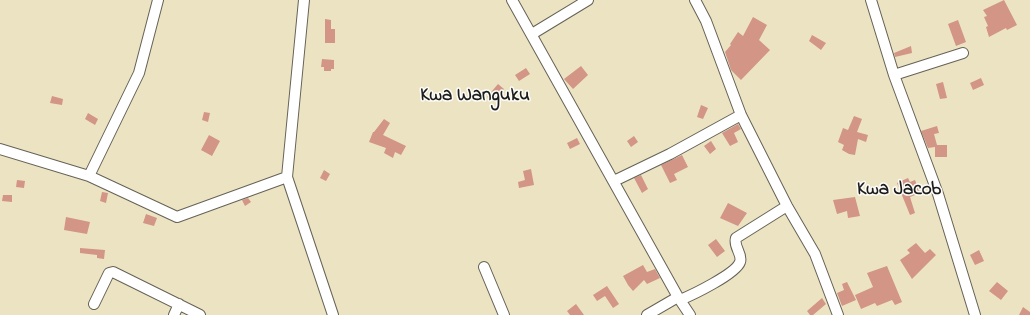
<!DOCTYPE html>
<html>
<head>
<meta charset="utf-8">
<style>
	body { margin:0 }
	canvas { display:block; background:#ece3c3 }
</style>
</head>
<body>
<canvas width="1030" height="315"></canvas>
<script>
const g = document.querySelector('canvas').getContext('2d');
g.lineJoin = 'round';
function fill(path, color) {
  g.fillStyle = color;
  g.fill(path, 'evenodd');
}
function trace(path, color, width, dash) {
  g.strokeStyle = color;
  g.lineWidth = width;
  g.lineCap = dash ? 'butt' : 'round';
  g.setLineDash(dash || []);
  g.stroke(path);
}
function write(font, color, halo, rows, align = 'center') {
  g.font = font + ' "Indie Flower",sans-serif';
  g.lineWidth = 3;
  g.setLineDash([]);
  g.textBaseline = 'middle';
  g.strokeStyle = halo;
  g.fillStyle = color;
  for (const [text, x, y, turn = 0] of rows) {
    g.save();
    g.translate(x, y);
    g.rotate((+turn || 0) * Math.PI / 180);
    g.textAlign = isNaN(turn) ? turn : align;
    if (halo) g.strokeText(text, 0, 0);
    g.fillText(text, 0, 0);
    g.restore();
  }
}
const building = new Path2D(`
	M1004,0l13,25 -10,5 -1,-2 -17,9 -3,-10 2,-1 -4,-9 3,-1 -4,-6z
	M753,17l14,8 -8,15 11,10 -29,30 -10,-10 -6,-18 6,-7 -1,-1 8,-12 5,4z
	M325,19l6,1v9h4v14h-10z
	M958,20l8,22 -10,4 -8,-22z
	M812,35l14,8 -5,7 -12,-9z
	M911,46l1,7 -17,4 -1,-4z
	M322,59l12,1v9h-3v2h-7v-4h-3z
	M581,66l7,9 -15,14 -9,-10z
	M526,68l4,6 -11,7 -4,-6z
	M981,78l3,7 -11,5 -3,-7z
	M943,82l4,16 -7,1 -4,-15z
	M498,84l6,5 -10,13 -7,-5z
	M52,96l11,3 -1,6 -12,-2z
	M701,105l7,3 -5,11 -6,-2z
	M204,112l6,1 -2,9 -6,-2z
	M88,113l10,6 -3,6 -10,-6z
	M854,116l8,3 -5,13 11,3 -2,7 -8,-3 -3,16 -6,-1 -7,-4 2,-5 -6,-3 5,-14 5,2z
	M384,119l6,4 -7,12 23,11 -5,9 -6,-3 -2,6 -9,-5 2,-5 -17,-6 4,-10h1z
	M738,124l3,5 -7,4 4,9 -8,4 -8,-13z
	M937,126l2,7 -5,1 3,11h10v12h-12v-10l-7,1 -7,-17z
	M209,135l11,6 -8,15 -11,-6z
	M634,136l4,6 -7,5 -4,-6z
	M577,138l3,6 -10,5 -3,-6z
	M711,141l5,8 -6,5 -6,-8z
	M682,155l6,12 -14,7 3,6 -7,3 -9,-18z
	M531,169l3,16 -15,3 -1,-6 7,-2 -2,-9z
	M324,170l6,4 -4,7 -6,-3z
	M641,175l7,14 -6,4 -8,-15z
	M908,178l2,4 5,-2 5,13 -10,4 5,16 -5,2 -13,-32z
	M17,180l8,1 -1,7 -8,-1z
	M102,192l6,1 -2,10 -6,-2z
	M3,195h9v7l-10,-1z
	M855,197l5,19 -12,2 -1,-7 -10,3 -4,-14z
	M248,198l3,4 -6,4 -3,-6z
	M728,203l19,10 -9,13 -18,-8z
	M146,214l11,4 -3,8 -11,-3z
	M66,217l24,5 -3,12 -23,-4z
	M716,239l9,12 -8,6 -9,-12z
	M916,243l9,10 5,-4 6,6 -24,24 -12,-19 10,-7 -3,-3z
	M80,248l25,2 -1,9 -7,-1v-3l-17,-2z
	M979,250l5,11 -9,4 -5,-10z
	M643,265l4,7 8,-3 5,9 -13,6 -3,-4 -11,11 -5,-6 -5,-9z
	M887,266l15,36 -7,3 -3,-5 -15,6 -2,-3 -14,6 -6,-14 18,-8 -6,-14z
	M847,282l9,18 -14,6 -5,-13 7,-3 -2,-6z
	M997,282l11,9 -7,9 -12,-9z
	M607,286l12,18 -6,4 -8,-12 -8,5 -4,-6z
	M822,298l4,6 -13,11h-3l-3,-4z
	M576,304l8,11h-14l-3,-4z
	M1023,307l7,5v3h-11z`);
const street = new Path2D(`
	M304,0l-17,177 46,138
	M512,0l166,297 12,18
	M695,0l11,21 35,94 46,91 28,48 23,61
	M871,0l23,75 44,119 37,121
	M532,34l56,-34
	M894,75l69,-22
	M0,149l89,27 88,41 110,-40
	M89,176l50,-103 19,-73
	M614,181l56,-27 71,-39
	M484,267l20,48
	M680,300c12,-5 56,-26 60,-38 3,-8 -7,-15 -4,-24l51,-32
	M94,304l15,-31 4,-1 87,43
	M174,315l5,-11
	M647,315l31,-18`);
const quarterNames = [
	["Kwa Wanguku",475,97],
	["Kwa Jacob",899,191]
];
fill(building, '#d29586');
trace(street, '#656256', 12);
trace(street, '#fff', 10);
write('bold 19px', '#1c1c1c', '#fdfcf7', quarterNames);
</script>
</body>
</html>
